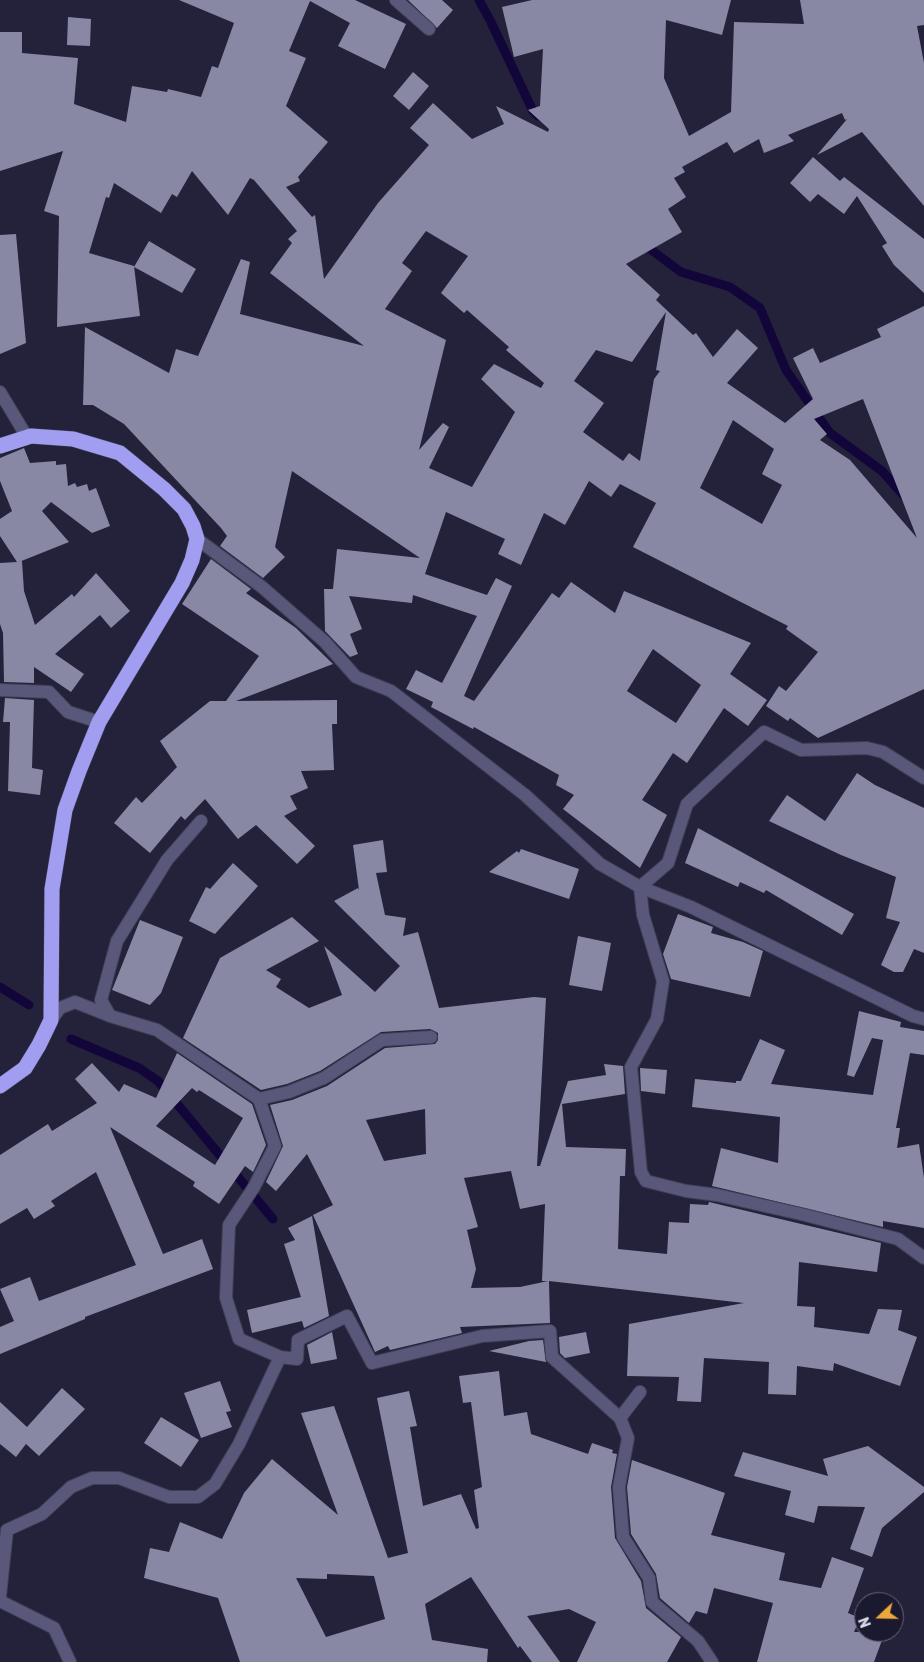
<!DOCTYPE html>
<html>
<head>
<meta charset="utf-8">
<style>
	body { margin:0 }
	#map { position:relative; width:924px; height:1662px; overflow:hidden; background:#23223a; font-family:Rubik,sans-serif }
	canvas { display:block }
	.north { position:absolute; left:854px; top:1592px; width:50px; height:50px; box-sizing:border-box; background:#1a192f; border:1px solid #656478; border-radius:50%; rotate:249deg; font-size:14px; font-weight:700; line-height:20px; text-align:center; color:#d5d5e5 }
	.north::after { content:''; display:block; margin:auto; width:18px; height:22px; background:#eda83b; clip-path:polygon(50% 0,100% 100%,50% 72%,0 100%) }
</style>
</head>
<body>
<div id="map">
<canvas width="924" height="1662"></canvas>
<div class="north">N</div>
</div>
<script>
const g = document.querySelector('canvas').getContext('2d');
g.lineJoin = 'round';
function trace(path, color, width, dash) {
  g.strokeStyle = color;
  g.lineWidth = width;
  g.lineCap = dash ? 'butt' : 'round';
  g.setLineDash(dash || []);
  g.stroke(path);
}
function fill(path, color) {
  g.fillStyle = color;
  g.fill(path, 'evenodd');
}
const stream = new Path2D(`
	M479,0l11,20 43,91 5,5
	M642,243l39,29 49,15 30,21 26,62 44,63 52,38 23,26
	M0,987l29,18
	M71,1039l68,29 19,13 115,138`);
const building = new Path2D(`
	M179,0h176l51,24 -21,45 -47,-23 12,-23 -40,-22 -21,50 17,7 -20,48 42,36 -30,35 2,4 -14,6 26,30 3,-2 9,64 54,-76 51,-58 -19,-17 23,-25 39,36 32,-15 -8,-18 52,26 1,-3 -21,-19 12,-4 3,-57 -29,8 -12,-50 30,-7h199l-9,35 -56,-15 -2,58 25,58 42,-24 3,-90 70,2 -4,-24h124v25l-7,1 7,37v143l-62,-74 -45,23 30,-36 -2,1 -3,-7 -54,22 6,6 -30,12 -5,-14 -25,14 -7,-11 -45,25 3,5 -11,6 12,19 -18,12 14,23 -56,32 34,31 -4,5 37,35 3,-2 17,24 24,-28 21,19 -31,35 58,40 28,-24 -20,-41 20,-10 7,15 61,-26 -4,-8 47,-23v383l-106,49 -28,-20 -2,3 -22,-15 13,-20 7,5 32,-39 -32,-23 2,-3 -155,-79 23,-44 -36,-19 -9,13 -22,-16 -24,44 -21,-12 -23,52 -23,-11 7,-15 -59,-27 -21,62 62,21 9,-17 16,8 -48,110 10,5 78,-108 7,5 12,-16 44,31 9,-22 127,52 -21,31 37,26 -19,26 -24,-18 -37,55 -14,-10 -31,47 25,15 -27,53 -77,-59 11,-14 -18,-10 3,-10 -85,-48 -1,2 -42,-22 2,-5 -27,-13 10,-19 26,13 35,-67 -64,-21 -1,8 -63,-7 13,33 -12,5 8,20 -8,3 -25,-26 -1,-42h9l4,-40 83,9 -128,-87 -17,76 10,10 -22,21 -43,-32 7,-10 -6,-8 -97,-104 -31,-19h-10l2,-78 84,46 7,-24 22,7 43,-97 9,3 -10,52 124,32 -94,-73 22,-30 -4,-4 9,-8 -43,-51 -4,-2 -22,37 -36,-44 -15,26 -5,-3 -11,19 -47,-30 -5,15 -3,-1 -17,56 45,13 6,50 -83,11 2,-111 -15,-5 19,-60 -63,20v-139h22v21l56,5 -4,46 52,18 6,-36 35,6 1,-3 33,8 11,-31 6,2 16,-45zM426,231l42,25 -27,37 23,20 3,-3 42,37 -3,3 38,33 -3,5 -47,-24 -13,15 34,33 -43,75 -43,-19 20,-41 -6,-4 -24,27 27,-110 -61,-31 27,-38 -10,-8zM666,312l-10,58 4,1 -6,8 -14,82 -11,-8 -6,8 -40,-29 21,-29 -30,-22 22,-31 36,12zM863,399l54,139 -67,-78 -30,-20 7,-6 -13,-15zM733,420l41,29 -12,25 20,11 -20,39 -62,-36zM653,649l48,36 -25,38 -49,-32z
	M408,0h34l11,10 -16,18z
	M68,17l23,2 -1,27 -23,-1z
	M413,72l16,14 -20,24 -16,-14z
	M813,157l27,24 4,-4 80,62v54l-30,-28 -12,-19 5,-3 -30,-47 -13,18 -26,-20 -8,8 -20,-19z
	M16,234l10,109 -26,11v-119z
	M149,241l47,28 -14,24 -48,-26z
	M24,448l6,15 26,-2v4l10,-1 2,22 7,-3 2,4 10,-3 2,7 7,-3 14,38 -18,7 -41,-31 -9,9 27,31 -50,20 3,-1 2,30 11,34 37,-31 2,3 22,-24 34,38 -19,17 -11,-13 -45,39 29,20 -13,18 -37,-25v16l-30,-1 -1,-49 -3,-9v-61l17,-1 -17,-26v-17l12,-8 -12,-30v-23z
	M211,559l40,30 -5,4 50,35 37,36 -97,37 101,-1v24h-5l2,46 -33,1 7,17 -18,8 7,13 -13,7 31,30 -18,18 -41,-39 -18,14 -33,-40 -20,21 -4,-4 -31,37 -36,-30 22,-26 6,6 35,-36 -17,-26 50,-40h16l33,-45 -77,-52z
	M5,698l29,2 -2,68 11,2 -3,25 -32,-4 2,-69h-7z
	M857,773l18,12 49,23v145l-10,-4 -11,23h-9l-13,-7 19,-43 -14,-4 10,-41 -55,-22 -72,-34 18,-26 38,26z
	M698,828l156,86 -12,21 -76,-45 -2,3 -24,-11 -2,5 -53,-24z
	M383,840l4,32 -11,1 9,42 21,3 -3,18 15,-4 21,76 95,-11 12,1 -9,168h3l28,-85 38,-6 -2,-11 19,2 2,28 -63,10 4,43 60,2 -1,27h-5l-2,73 49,5 2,-32 20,1 1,-19 18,1 1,-3 172,41 -4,29 -78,-10 -2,44 18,1 -1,20 55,7 9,-25 24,1 -4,20 19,7 -17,49 -66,-23 -1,8 -36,-5 -1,29 -28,-1 1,-32 -65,-4 -3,44 -24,-1 2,-24 -52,-1 2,-52 115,-21 -195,-22 1,42 -90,4 2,6 -72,17 -2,-4 -13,6 -62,-137 20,-10 -26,-51 -31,37 -10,-9 17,-36 -13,-41 22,-5 35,-14 58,-38 50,-4 3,-4v-7l-8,-4 -49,3 -61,39 -33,13 -26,6 -78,-52 37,-80 72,-41 27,24 -53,29 15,9 -5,8 33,21 33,-13 -18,-49 51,46 25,-26 -66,-65 24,-13 1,2 -6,-45zM425,1109l1,45 -42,7 -18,-41zM511,1171l9,38 25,-5 -3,77h6l-28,6 -49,1 5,-19 -9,-39 11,-3 -14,-49z
	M521,849l58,20 -10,30 -80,-27 28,-21 2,2z
	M233,863l25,23 -43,48 -26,-13 17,-34 4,2z
	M678,914l35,13 -2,6 32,9 20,9 -13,46 -79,-18 -8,-25z
	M140,920l43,17 -22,56 -11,12 -38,-15z
	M578,936l33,7 -9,48 -33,-6z
	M859,1011l42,11 -1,5 24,4v24l-14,-2 -14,75h4l-3,20 22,-4 5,34v50l-41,-7v6l-171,-41 9,-38 57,15 2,-46 -88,-10 3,-28 41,4v-2h5l19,-42 25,11 -14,34 102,11 10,-55 -11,-2 -18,39 -7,-2z
	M177,1053l75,51 14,41 -13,27 -8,-6 -26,38 -26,-18 2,-4 -85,-55 53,127 39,-15 11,30 -128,48v2l-85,35v-27l14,-6 -14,-32 30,-12 9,24 97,-36 -40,-93 -45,29 4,5 -21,13 -7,-11 -27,16v-69l48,-31 4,7 45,-28 -22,-24 17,-16 27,29 5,-8 32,14zM192,1088l5,4 2,-2 44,28 -28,47 -59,-39z
	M640,1068l27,2 -2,24 -24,-3z
	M312,1216l17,100 -25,12 -2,-7 -50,12 -5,-23 54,-13 -17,-53 11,-4 -7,-12z
	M332,1332l5,27 -26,5 -4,-19z
	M586,1332l4,21 -25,5 -5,-5 -1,-16z
	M543,1340l3,22 -57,-11 40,-10z
	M499,1371l5,45 23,-4 4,22 57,20 4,-11 21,7 -1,3 5,1 -6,33 4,51 26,43 5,27 35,29 -14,25h-90l19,-40 -27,-13 -42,7 33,46h-28l-12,-16 -2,2 -47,-71 -46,27 7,36 56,9 -1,13h-247l-22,-64 -74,-20 6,-30 19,4 11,-30 42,17 22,-46 28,-34 66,56 -37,-102 33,-7 54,152 20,-5 -31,-155 32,-7 8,35 -7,1 13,79 38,-12 15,35 3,-1 -5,-38 8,-3 -11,-85 -8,1 -4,-27zM327,1574l47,2 11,43 -59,18 -30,-59 31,1z
	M220,1381l11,30 -5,1 6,15 -31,11 -17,-45z
	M62,1388l23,21 -46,47 -13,-12 -10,13 -16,-13v-42l27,25z
	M161,1417l38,23 -18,27 -37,-24z
	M868,1446l56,41v5l-42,36 -10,29 -22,-8 15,-42 -47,-1 -4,17 -29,-8 6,-24 -57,-15 9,-24 85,24 -5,-17z
	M632,1460l93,33 -14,42 74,18 -6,27 42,8 11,-31 32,11 -16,45 12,5 -6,14h31l-11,30h-117l16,-59 -59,-15 -7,26 -11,-3 -7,12 -29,-25 -4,-24 -25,-40 -4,-47z`);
const street = new Path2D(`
	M396,0l33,29
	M0,392l27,45
	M197,539l65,48 63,55 31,35 35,14 134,104 75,69 40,23 51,20 222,109 11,3
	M0,690l49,2 19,20 31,10
	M924,778l-41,-26 -16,-4 -66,2 -37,-18 -77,72 -19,59 -28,24 3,28 20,66 -6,38 -26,48 10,105 5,9 40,10 31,4 88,20 93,24 26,19
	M201,821l-34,39 -50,81 -16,59 9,16 47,14 102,69 30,-7 35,-14 58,-38 49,-3
	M51,1020l9,-12 15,-6 35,14
	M259,1099l16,47 -21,41 -25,38 -3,73 13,41 41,18 17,2 1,-19 49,-24 25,47 110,-27 68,-5 2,26 68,61
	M640,1392l-20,26 8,20 -9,49 4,50 26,41 3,24 46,39 14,21
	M0,1596l7,-66 35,-16 29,-27 21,-9h27l50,19h29l17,-13 24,-40 41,-87
	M0,1601l54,27 16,34`);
const highway = new Path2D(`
	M0,446l31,-10 42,3 47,14 44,36 20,20 9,17 4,13 -5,21 -10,23 -83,139 -20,49 -14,39 -13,79 -1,131 -12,25 -14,23 -25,18`);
trace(stream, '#12053a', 9);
fill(building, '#8888a5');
trace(street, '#3f3f55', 14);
trace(highway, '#3f3f55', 16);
trace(street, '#59587a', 12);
trace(highway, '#a19df0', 15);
</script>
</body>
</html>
